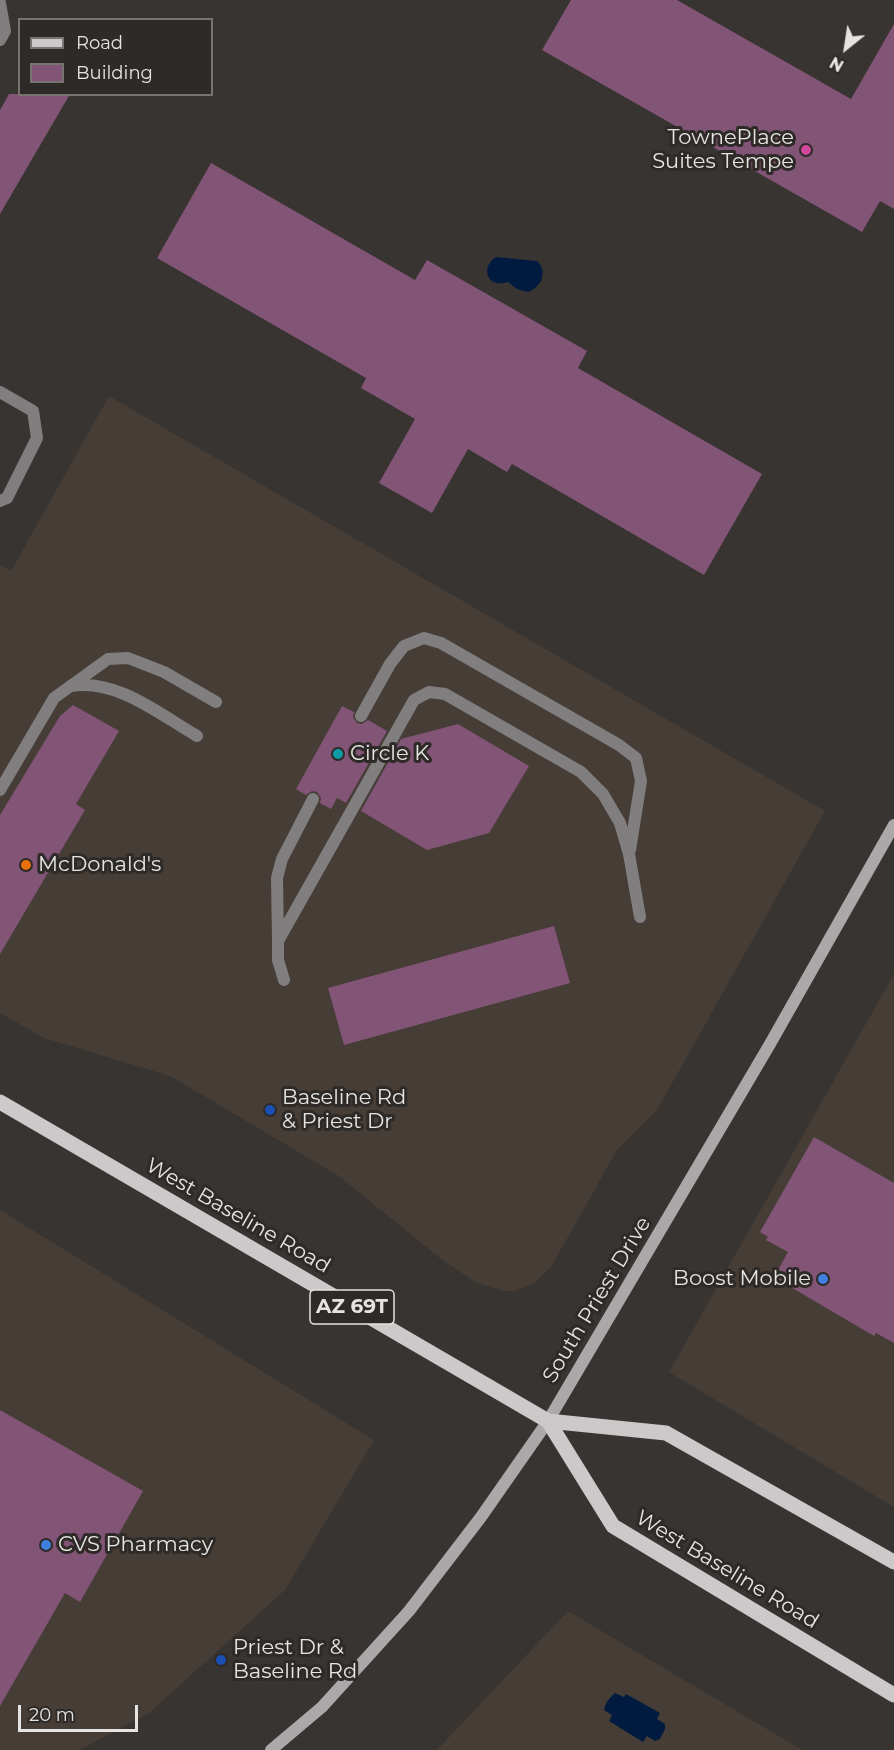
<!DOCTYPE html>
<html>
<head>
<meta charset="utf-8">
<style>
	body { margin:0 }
	#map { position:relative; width:894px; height:1750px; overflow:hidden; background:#383431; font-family:Montserrat,sans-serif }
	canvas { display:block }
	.legend { position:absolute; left:18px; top:18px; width:195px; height:78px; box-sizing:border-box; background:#2e2a27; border:2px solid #787472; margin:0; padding:8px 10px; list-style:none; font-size:18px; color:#e6e4e2 }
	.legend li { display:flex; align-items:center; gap:12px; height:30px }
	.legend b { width:30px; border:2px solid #787472 }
	.north { position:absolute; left:816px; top:18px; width:60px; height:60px; -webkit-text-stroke:4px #2e2a27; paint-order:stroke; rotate:210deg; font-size:16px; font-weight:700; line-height:24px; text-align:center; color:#e6e4e2 }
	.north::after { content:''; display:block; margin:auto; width:21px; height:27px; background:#e6e4e2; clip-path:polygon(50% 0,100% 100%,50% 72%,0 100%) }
	.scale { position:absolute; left:18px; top:1705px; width:120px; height:27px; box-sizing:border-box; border:3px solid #e6e4e2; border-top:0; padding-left:8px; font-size:18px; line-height:21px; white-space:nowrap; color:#e6e4e2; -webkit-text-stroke:4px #2e2a27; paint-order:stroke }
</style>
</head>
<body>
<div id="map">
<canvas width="894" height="1750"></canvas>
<ul class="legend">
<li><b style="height:8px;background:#cdc8c9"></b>Road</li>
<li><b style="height:16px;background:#825476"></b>Building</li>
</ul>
<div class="north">N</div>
<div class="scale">20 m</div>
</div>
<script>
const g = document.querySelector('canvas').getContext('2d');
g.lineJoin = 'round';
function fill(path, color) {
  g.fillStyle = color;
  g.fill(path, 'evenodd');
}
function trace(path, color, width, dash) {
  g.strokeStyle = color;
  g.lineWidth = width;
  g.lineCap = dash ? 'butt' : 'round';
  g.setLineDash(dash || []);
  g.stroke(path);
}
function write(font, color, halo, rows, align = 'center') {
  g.font = font + ' Montserrat,sans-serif';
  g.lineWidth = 6;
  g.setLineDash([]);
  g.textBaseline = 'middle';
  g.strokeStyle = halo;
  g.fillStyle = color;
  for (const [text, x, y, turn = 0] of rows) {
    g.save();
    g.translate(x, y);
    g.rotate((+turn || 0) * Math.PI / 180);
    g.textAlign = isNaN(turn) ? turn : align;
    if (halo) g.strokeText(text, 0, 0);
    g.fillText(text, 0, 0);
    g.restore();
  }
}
const built = new Path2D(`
	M109,396l716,415 -168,299 -40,40 -66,117 -18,17 -18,7h-12l-26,-8 -36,-24 -102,-83 -169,-100 -126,-38 -44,-25v-448l11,6z
	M894,974v533l-225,-135z
	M0,1210l374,230 -89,150 -136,123 -70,37h-79z
	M568,1611l234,139h-365z`);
const water = new Path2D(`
	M496,257l41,4c11,10 5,26 -9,31l-11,-3 -9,-7c-21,7 -28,-15 -12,-25z
	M615,1693l9,4 2,-3 34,19 -3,6 8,5v5l-5,10 -5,2 -8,-5 -4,6 -34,-21 3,-6 -8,-5c2,-8 5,-12 11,-17z`);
const building = new Path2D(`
	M571,0h106l174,99 43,-75v185l-14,-8 -18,31 -320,-182z
	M9,94h61l-70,120v-104z
	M211,163l204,117 12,-20 160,91 -9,17 184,106 -58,101 -192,-111 -5,8 -39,-23 -36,64 -53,-30 36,-64 -54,-31 5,-10 -209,-120z
	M73,705l46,26 -43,73 9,6 -85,144v-139l60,-99z
	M342,706l12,6 -1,5 4,6 5,1 6,-4 19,11 -41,72 -9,-5 -6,11 -11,-6 1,-5 -4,-6 -5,-1 -6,4 -10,-6z
	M458,724l71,42 -40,67 -62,17 -66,-39 40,-72z
	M554,926l16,57 -226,62 -16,-57z
	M814,1137l80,46v160l-18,-10 -2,3 -97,-57 4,-8 -3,-1 10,-18 -22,-12 2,-3 -8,-5z
	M0,1410l143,81 -63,111 -15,-9 -65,113z`);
const lane = new Path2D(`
	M0,3l5,28 -5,9
	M0,392l33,19 4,27 -30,60 -7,3
	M71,686c47,-7 88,28 126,50
	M361,716l29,-52 14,-18 20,-8 17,5 178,102 17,13 5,23 -11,69
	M0,790l54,-92 54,-39 20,-1 36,14 52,30
	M278,940l-1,-62 5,-19 31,-60
	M284,980l-6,-20v-19l136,-241 15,-8 16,2 136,78 22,22 17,29 9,31 11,63`);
const secondary = new Path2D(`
	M271,1750l51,-43 87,-96 72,-94 67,-96 222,-377 124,-219`);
const primary = new Path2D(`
	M0,1102l548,319 118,12 228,129
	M548,1421l65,105 281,169`);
const markers = [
	[806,150,6,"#d1479c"],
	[338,754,6,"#0f9aa8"],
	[26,865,6,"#e8710a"],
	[270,1110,6,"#1a4fb4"],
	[823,1279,6,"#3f7fe0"],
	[46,1545,6,"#3f7fe0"],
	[221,1660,6,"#1a4fb4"]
];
const shields = [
	[352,1307,84]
];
const shieldNames = [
	["AZ 69T",352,1307]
];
const poiNames = [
	["TownePlace",794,138,"right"],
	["Suites Tempe",794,162,"right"],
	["Circle K",350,754],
	["McDonald's",38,865],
	["Baseline Rd",282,1098],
	["& Priest Dr",282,1122],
	["Boost Mobile",811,1279,"right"],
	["CVS Pharmacy",58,1545],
	["Priest Dr &",233,1648],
	["Baseline Rd",233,1672]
];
const streetNames = [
	["West Baseline Road",238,1216,30],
	["South Priest Drive",597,1300,-59],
	["West Baseline Road",727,1570,31]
];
fill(built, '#463d36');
fill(water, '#011b40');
fill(building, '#825476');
trace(lane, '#817e7f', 12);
trace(secondary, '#aca8a9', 12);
trace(primary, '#cdc8c9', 15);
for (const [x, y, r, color] of markers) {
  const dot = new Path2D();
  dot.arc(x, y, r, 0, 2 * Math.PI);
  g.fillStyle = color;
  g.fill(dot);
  trace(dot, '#2e2a27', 2);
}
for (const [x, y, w] of shields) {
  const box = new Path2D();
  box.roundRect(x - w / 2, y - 17, w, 34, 4.5);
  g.fillStyle = '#2e2a27';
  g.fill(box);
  trace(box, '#e6e4e2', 1.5);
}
write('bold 20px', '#e6e4e2', null, shieldNames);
write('21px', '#e6e4e2', '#2e2a27', poiNames, 'left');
write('21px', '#e6e4e2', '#2e2a27', streetNames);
</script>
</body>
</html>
